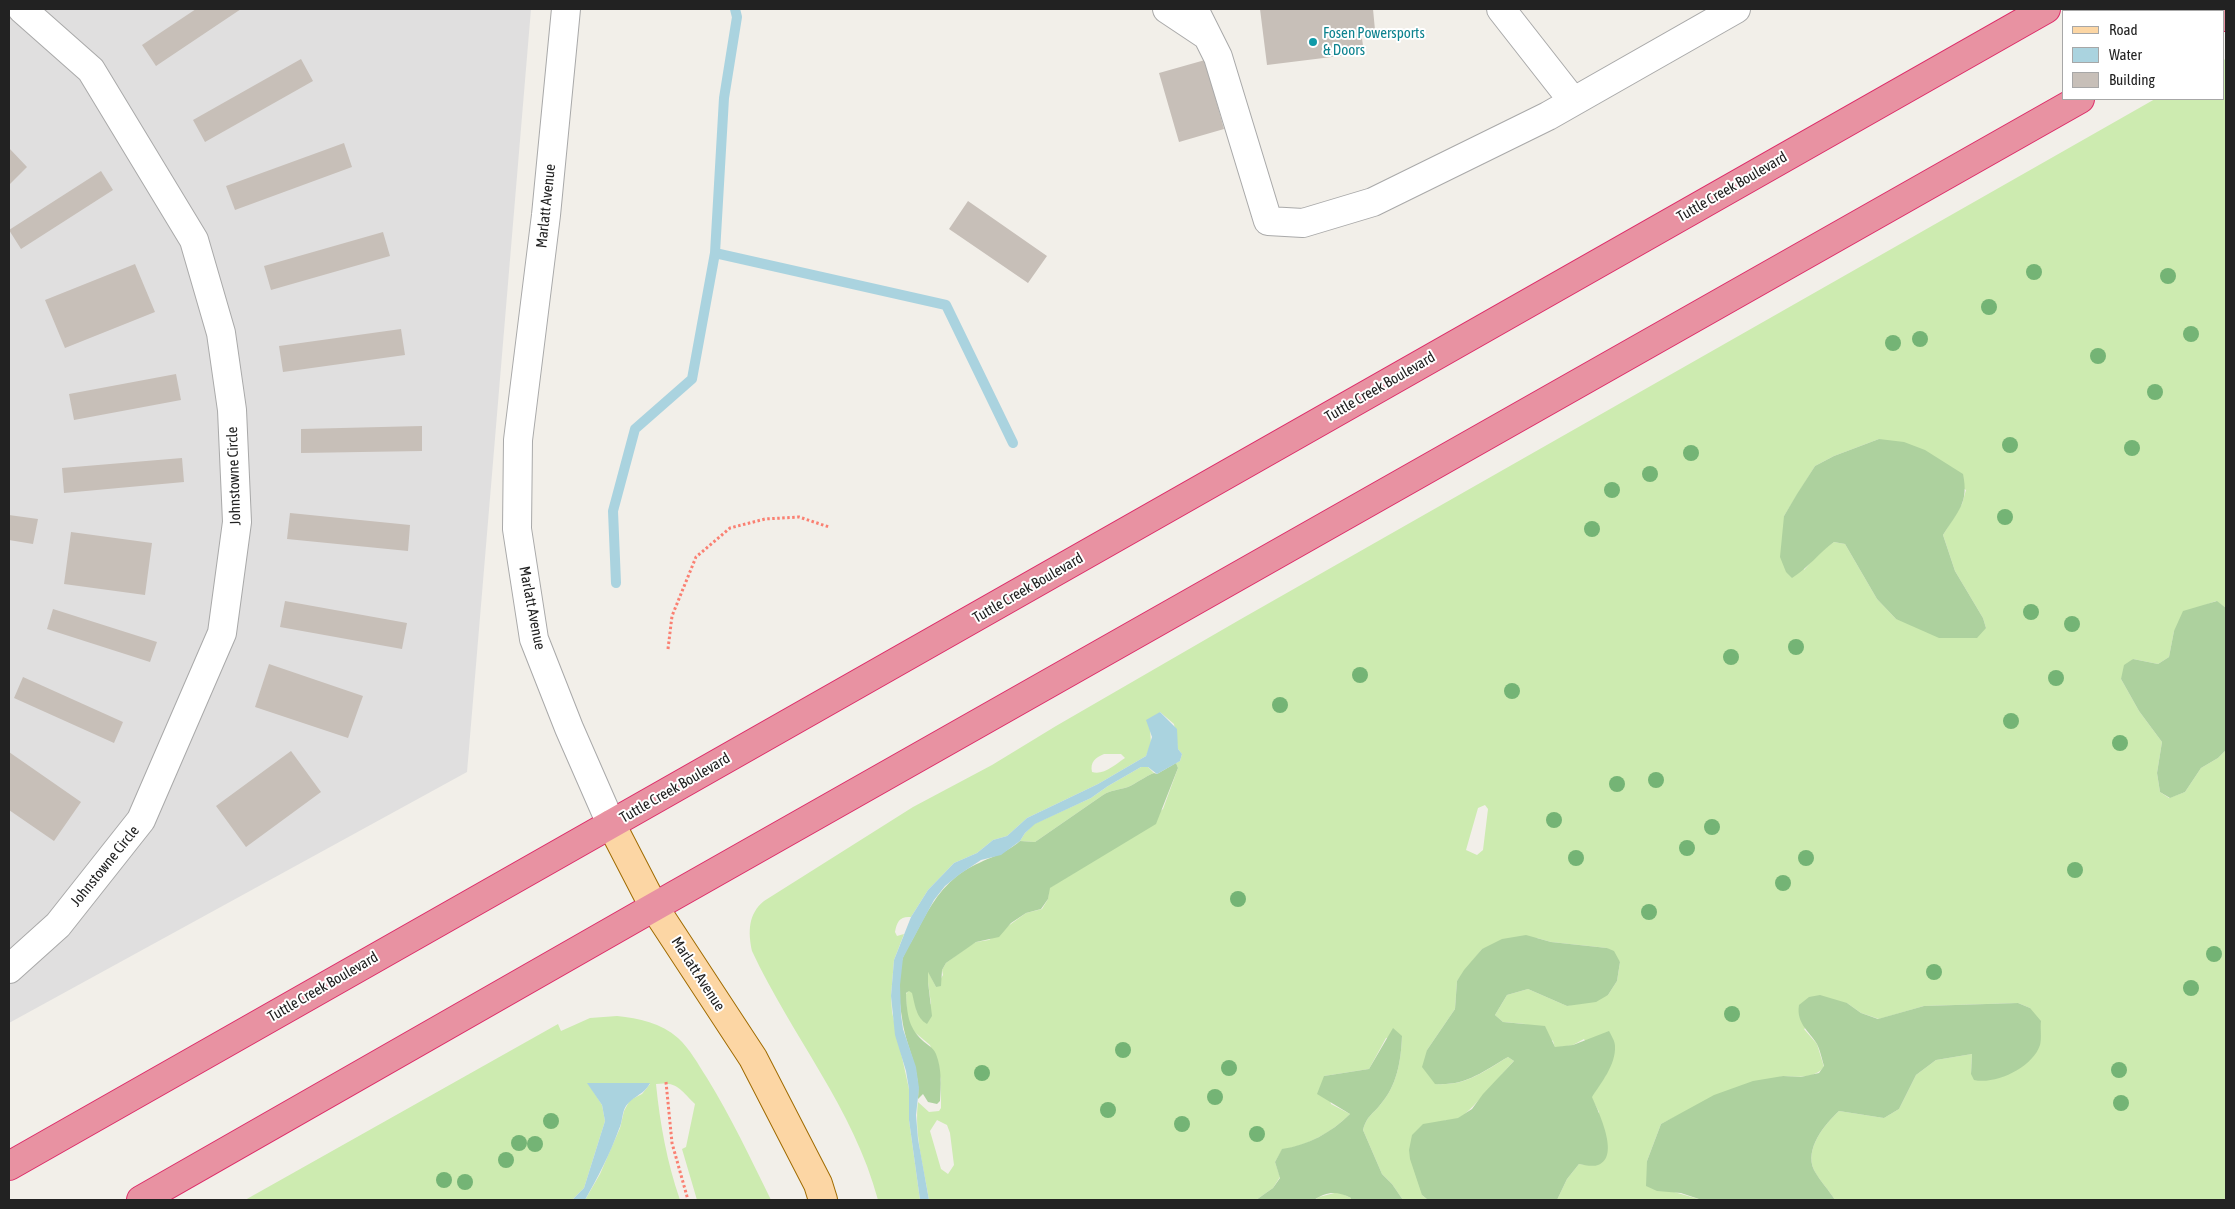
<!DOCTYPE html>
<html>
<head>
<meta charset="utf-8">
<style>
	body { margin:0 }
	#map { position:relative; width:2235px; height:1209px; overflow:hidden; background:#f2efe9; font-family:"Asap Condensed",sans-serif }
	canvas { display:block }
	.frame { position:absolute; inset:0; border:10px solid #222; pointer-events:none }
	.legend { position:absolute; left:2062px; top:10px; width:162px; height:90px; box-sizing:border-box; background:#fff; border:1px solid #a7a7a7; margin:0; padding:6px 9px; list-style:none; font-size:15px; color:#222 }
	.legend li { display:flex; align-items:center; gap:10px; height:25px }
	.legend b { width:25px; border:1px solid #a7a7a7 }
</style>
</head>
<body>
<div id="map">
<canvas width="2235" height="1209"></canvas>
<div class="frame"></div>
<ul class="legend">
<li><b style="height:6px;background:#fcd6a4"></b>Road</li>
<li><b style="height:14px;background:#aad3df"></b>Water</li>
<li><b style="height:14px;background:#c7bfb8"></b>Building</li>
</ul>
</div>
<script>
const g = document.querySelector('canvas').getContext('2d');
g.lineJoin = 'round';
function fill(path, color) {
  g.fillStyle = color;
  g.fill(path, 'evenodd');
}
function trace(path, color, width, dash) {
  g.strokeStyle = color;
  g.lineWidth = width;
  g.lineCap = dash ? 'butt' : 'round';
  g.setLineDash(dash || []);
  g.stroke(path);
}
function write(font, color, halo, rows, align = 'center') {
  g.font = font + ' "Asap Condensed",sans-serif';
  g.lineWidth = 4;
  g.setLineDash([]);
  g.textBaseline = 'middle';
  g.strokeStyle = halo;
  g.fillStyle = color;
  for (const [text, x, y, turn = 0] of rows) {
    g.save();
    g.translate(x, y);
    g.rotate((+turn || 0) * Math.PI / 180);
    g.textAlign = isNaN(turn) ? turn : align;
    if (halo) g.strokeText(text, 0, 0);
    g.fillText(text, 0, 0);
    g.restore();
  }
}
const residential = new Path2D(`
	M9,9h522l-64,763 -458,251z`);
const grass = new Path2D(`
	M2226,58v550l-10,-7 -16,6 -26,24 -5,26 -11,7 -25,-5 -12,20 18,32 23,31 -5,31 3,19 9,6 16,-6 16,-24 17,-10 8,-8v450h-391c-6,-10 -16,-20 -21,-30 -10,-21 11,-46 25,-59l45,7 15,-9 17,-34 20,-15 36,-6 -1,19 59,-65 -12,-5 -94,3 -45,13 -18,-6 -14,-10 -43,26 13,15 7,23c-10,12 -27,10 -41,9l-100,37 -22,11 -14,37 27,31 28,8h-145l10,-21 12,-15 9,1 11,-53 -8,-15 15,-22 -22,-36 -11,6 -18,3 -2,-7 -28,-17 -22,-2 -8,-7 12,-20 21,-6 39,17 41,-11 9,-14 3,-19 -13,-14 -56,-6 -14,-4 -55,11 -25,32 -2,28 -28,41 9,34c30,2 47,-12 72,-27l6,4c-12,12 -45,54 -57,58 -4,1 -8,1 -12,1l-23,75 6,5h-25l-11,-16 -10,-10 -19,-44c4,-14 8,-14 17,-25 17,-19 21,-44 22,-69l-16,2 -17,31 -45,7 7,28 19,10c-19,19 -42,31 -68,36l-7,12 5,15 -7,11 -17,12h-327c-5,-32 -15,-66 -11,-98l11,10 10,-1 2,-3v-29l-11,-34 -18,-15 -5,-14 -1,-22 3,-4 4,3 4,19 14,-8 -3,-22v-11l8,16 7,-12 -1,-5 4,-7 23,-17 7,-4 13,-2 37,-27 16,-4 6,-10 1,-11 54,-33 60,-46 15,-41 -2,-5 4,-2 2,-7 -4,-5 -4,-25 -14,-12 -10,15 1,17 -5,12 -48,28 -71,34 -20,18 -14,4 -16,13 -23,10 -26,27 -17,27c-11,-1 -14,4 -16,15l2,4 7,-2 -10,26 -3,36 1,16 17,77v31l11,80h-42c-24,-91 -87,-165 -126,-249 -4,-19 -4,-37 12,-50l149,-94 79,-42 64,-39 185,-107 914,-520h69v-39zM1879,439l87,51 -4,14 -19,31 12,36 28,47 3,10 -90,-9 -19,-20 -32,-55 -11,-2 -14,10 -16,18 -20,-54 31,-50 19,-10zM1104,754h17l4,4c-9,6 -22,18 -33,14 -2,-10 3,-14 12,-18zM1485,805l3,4 -5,41 -6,5 -11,-5 12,-42zM937,1120l10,5 3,8 4,32 -6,9 -7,-5 -11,-38z
	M1141,767h7l6,6c-10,4 -17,10 -26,14 -9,3 -17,3 -25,8l-68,47 -15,-1 5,-8 9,-9 57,-26 17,-12z
	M617,1016c22,2 44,7 61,22 12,11 20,26 29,40 24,39 44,81 64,122h-74l-15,-51 4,-2 9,-43c-14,-14 -18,-23 -39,-20 4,40 11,78 24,116h-95l15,-26 20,-46 4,-17 6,-11 12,-6 8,-10 -62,-1 14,22 3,16 -21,67 -12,12h-327l313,-176 3,7 29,-13z
	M1338,1192l13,6v2h-37l5,-3z`);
const forest = new Path2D(`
	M1879,439l25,3 21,8 38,24c6,29 -5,37 -20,61l12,36 28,47 3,10 -9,10h-38l-43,-19 -19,-20 -32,-55 -11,-2c-15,11 -26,26 -42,36l-6,-6 -6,-15 4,-41 13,-22 18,-28 19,-10z
	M2217,601l9,7v142l-8,8 -17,10 -16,24 -15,6 -10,-6 -3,-19 5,-31 -23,-31 -18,-32 3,-14 9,-6 25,5 11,-7 5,-26 9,-20z
	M1176,763l2,5 -22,56 -106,64 -2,11 -7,10 -15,4 -15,10 -12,14 -23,5 -30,21 -4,7 -1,16 -5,1 -8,-15v10l4,34 -5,8c-11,-6 -12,-19 -15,-31l-3,-2 -3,2c1,20 2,34 16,47 5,5 11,7 14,14 6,15 5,32 4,47l-3,3 -9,-2 -5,-8 -5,5c3,-29 -13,-54 -16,-81 -3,-19 -5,-43 1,-61 3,-8 9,-16 13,-24 12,-23 23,-44 45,-60 18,-13 44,-18 59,-32l15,1 68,-47c8,-5 16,-5 25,-8 9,-4 16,-10 26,-14l3,1z
	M1526,935l25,7 56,6 7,3 6,11 -3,19 -9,14 -12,7 -29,4 -39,-17 -21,6 -12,20 8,7 42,4 10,21 18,-2 36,-14c2,4 6,10 6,15 1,19 -14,37 -23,51 6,14 29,60 6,68 -5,2 -14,0 -19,-1l-12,15 -10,21h-129l-6,-5 -12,-36 -1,-9 3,-15 11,-11 35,-6 14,-9 11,-15 31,-33 -6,-4c-26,15 -42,29 -73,27l-13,-17 5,-17 28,-41 2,-28 7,-11 18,-21 20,-10z
	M1820,995l27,8 14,10 17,6 46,-13 94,-3 12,5 11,13c-1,7 1,17 -1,24 -7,22 -44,40 -66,35l-3,-6 1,-20 -36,6 -20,15 -17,34 -15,9 -45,-7c-14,13 -35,38 -25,59 6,11 15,20 21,30h-133l-21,-7 -24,-2 -11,-5 1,-25 14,-37 53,-29 39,-14 30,-5 18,1 18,-4 5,-7c-2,-7 -4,-16 -7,-22 -8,-13 -21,-21 -18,-39l10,-8z
	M1393,1028l9,8c-1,25 -5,50 -22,69 -9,11 -13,11 -17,25l19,44 10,10 11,16h-52v-2c-14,-7 -24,-7 -37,2h-58l17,-12 7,-10 -5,-16 7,-13c26,-4 49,-16 68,-35l-33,-20 7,-18 45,-7z`);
const water = new Path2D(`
	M1160,712l17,17 1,20 4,5 -2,7 -23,13 -9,-7h-7l-33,19 -17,12 -56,26 -10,9 -5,8 -19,14 -20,5 -21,14 -15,12 -11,14 -31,58 -3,27 1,30 2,14 13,38 3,21 -3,27 2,24 11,61h-9l-11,-80v-31l-3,-18 -11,-36 -4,-39 3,-36 17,-43 17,-27 26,-27 23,-10 16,-13 14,-4 20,-18 71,-34 48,-28 6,-19 -6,-17z
	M587,1083h63c-6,13 -20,13 -26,27 -2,6 -2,13 -5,19 -9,25 -21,48 -34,71h-13l12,-12 21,-67 -3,-16z`);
const stream = new Path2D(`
	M715,253l231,52 67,138
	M616,583l-3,-72 22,-82 57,-50 23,-126 9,-155 13,-81 -2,-8`);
const building = new Path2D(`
	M196,9h45l-85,57 -14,-21z
	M1260,9h113l2,21 -14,1 3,22 -97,12z
	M301,59l12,22 -108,61 -12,-22z
	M1205,60l19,69 -45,13 -20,-69z
	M344,143l8,24 -117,43 -9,-24z
	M9,148l18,19 -18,18z
	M101,171l12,19 -92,59 -12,-19z
	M968,201l79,55 -19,27 -79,-54z
	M383,232l7,24 -119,34 -7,-24z
	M135,264l20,48 -90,36 -20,-48z
	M401,329l4,26 -122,17 -4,-26z
	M176,374l5,26 -107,20 -5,-26z
	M422,426v25l-121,2v-24z
	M182,458l2,24 -120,11 -2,-25z
	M290,513l120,12 -2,26 -121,-12z
	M9,515l29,4 -5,25 -24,-4z
	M71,532l81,11 -7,52 -81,-11z
	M285,601l122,22 -5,26 -122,-22z
	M53,609l104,33 -7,20 -103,-33z
	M269,664l94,32 -15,42 -93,-31z
	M23,677l100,45 -9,21 -100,-45z
	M291,751l30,41 -75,55 -30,-41z
	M9,752l72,50 -27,39 -45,-31z`);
const path = new Path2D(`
	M668,649l4,-33 24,-59 34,-29 35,-9 34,-2 30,10
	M666,1082l6,61 16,57`);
const minor = new Path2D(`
	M566,9l-20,206 -28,225 -1,89 17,110 35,89 42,96
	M1167,9l39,26
	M1194,9l24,48 50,164 35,2 70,-21 175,-86 188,-107
	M1501,9l72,92
	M2094,9l1,2
	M9,969l49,-44 83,-105 81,-187 15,-111 -5,-112 -11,-77 -27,-93 -103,-170 -69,-61`);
const major = new Path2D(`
	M611,824l43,83 99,151 65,126 5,16`);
const highway = new Path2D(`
	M2224,17l2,-1
	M9,1166l2037,-1157
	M141,1200l513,-293 1426,-808`);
const trees = [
	[2034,272],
	[2168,276],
	[1989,307],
	[2191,334],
	[1920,339],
	[1893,343],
	[2098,356],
	[2155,392],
	[2010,445],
	[2132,448],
	[1691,453],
	[1650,474],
	[1612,490],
	[2005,517],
	[1592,529],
	[2031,612],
	[2072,624],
	[1796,647],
	[1731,657],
	[1360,675],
	[2056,678],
	[1512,691],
	[1280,705],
	[2011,721],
	[2120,743],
	[1656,780],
	[1617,784],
	[1554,820],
	[1712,827],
	[1687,848],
	[1576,858],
	[1806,858],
	[2075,870],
	[1783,883],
	[1238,899],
	[1649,912],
	[2214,954],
	[1934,972],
	[2191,988],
	[1732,1014],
	[1123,1050],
	[1229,1068],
	[2119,1070],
	[982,1073],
	[1215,1097],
	[2121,1103],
	[1108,1110],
	[551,1121],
	[1182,1124],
	[1257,1134],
	[519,1143],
	[535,1144],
	[506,1160],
	[444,1180],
	[465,1182]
];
const markers = [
	[1313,42,5,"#0f9aa8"]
];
const cultureNames = [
	["Fosen Powersports",1323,33],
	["& Doors",1323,50]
];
const streetNames = [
	["Tuttle Creek Boulevard",1732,187,-30],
	["Marlatt Avenue",546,206,-84],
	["Tuttle Creek Boulevard",1380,387,-30],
	["Johnstowne Circle",234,476,-92],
	["Tuttle Creek Boulevard",1028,588,-30],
	["Marlatt Avenue",532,608,79],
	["Tuttle Creek Boulevard",675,788,-30],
	["Johnstowne Circle",105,866,-51],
	["Marlatt Avenue",698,974,57],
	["Tuttle Creek Boulevard",323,987,-30]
];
fill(residential, '#e0dfdf');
fill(grass, '#cdebb0');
fill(forest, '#add19e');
fill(water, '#aad3df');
trace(stream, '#aad3df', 10);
fill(building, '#c7bfb8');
trace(minor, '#a9a9a9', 30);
trace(major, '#a06b00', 30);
trace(highway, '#dc2a67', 30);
trace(path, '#fa8072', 3, [2.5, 2.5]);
trace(minor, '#fff', 28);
trace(major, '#fcd6a4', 28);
trace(highway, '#e892a2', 28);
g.fillStyle = '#74b475';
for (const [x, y] of trees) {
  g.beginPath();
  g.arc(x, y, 8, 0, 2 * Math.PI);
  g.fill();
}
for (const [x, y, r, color] of markers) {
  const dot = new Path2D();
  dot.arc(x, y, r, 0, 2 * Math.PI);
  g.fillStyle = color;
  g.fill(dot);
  trace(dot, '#fff', 2);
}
write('15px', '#0d838f', '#fff', cultureNames, 'left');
write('15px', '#222', '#fff', streetNames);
</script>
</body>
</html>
